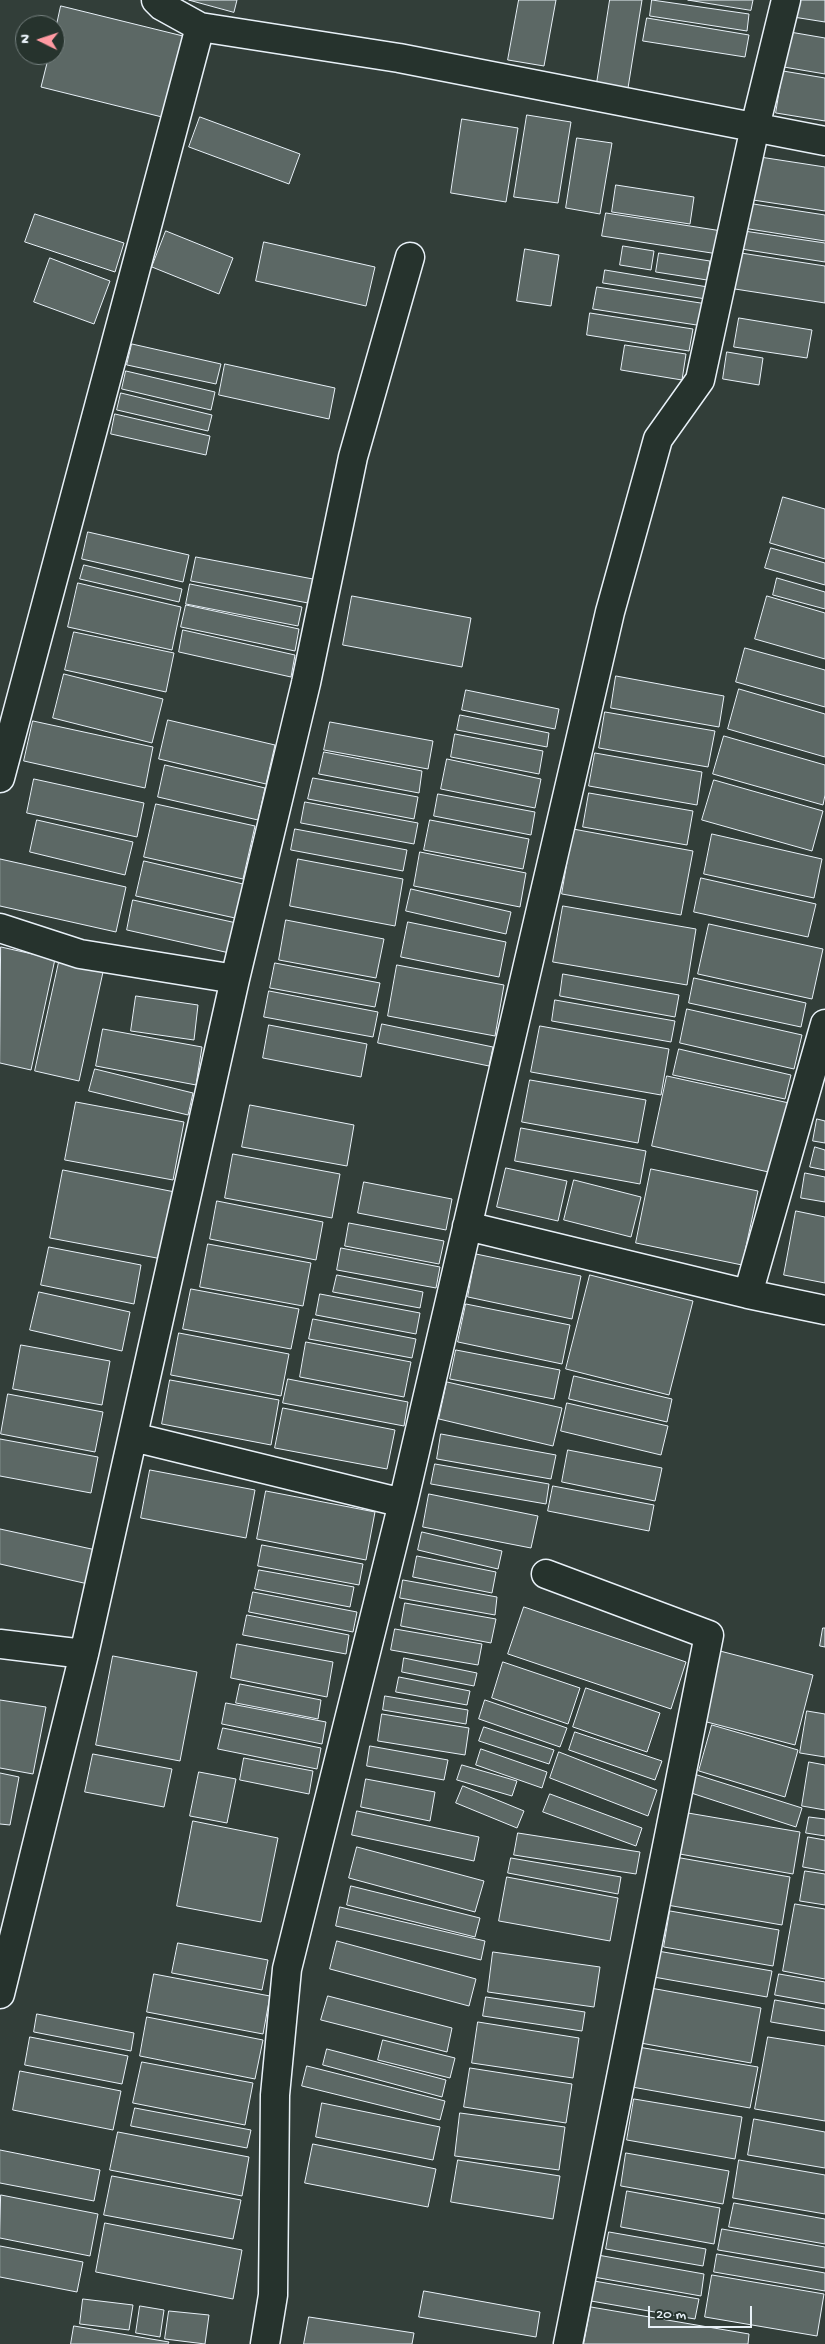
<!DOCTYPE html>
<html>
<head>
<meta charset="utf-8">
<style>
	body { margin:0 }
	#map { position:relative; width:825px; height:2344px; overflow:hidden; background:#323e39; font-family:"Gochi Hand",sans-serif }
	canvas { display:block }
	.north { position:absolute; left:15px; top:15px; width:50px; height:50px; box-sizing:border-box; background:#26332d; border:1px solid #747f7e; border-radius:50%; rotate:274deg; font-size:14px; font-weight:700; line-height:20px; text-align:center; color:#e8f1f8 }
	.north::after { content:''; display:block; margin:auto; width:18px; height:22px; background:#ff9aa2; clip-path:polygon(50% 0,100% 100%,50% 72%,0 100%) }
	.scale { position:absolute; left:648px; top:2306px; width:104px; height:22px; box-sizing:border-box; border:2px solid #e8f1f8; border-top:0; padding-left:6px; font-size:15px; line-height:18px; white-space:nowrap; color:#e8f1f8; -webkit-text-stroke:4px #26332d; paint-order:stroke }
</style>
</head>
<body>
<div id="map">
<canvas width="825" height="2344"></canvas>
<div class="north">N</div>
<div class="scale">20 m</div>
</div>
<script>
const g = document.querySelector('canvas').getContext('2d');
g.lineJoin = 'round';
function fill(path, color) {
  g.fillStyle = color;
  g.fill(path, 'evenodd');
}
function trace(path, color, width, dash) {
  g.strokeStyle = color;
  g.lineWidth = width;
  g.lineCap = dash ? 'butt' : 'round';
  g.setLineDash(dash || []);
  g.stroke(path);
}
const building = new Path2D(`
	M189,0h48l-3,12z
	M519,0h37l-12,66 -36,-6z
	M610,0h32l-14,88 -31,-5z
	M652,0l97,14 -2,17 -97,-15z
	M688,0h65l-2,10z
	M790,0h35v22l-38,-6z
	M61,6l122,30 -21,81 -121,-30 8,-32h6v-23z
	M647,18l102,17 -4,22 -102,-16z
	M784,31l41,7v36l-47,-8z
	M783,71l42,7v43l-49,-8z
	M527,115l44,7 -13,81 -44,-6z
	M200,117l100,37 -11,30 -100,-37z
	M462,119l56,9 -12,74 -55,-9z
	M577,138l35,5 -12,71 -34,-6z
	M760,157l65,10v44l-72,-11z
	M616,185l78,12 -4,27 -78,-12z
	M747,203l78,12v26l-82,-13z
	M606,213l116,18 -4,23 -116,-18z
	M35,214l89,29 -9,29 -90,-30z
	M166,231l67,27 -14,36 -67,-27z
	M744,231l81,12v19l-84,-13z
	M264,242l111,25 -9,39 -110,-25z
	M623,246l31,5 -3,19 -31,-5z
	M525,249l34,6 -8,51 -34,-5z
	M659,253l51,8 -3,19 -51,-8z
	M741,253l84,13v37l-90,-14z
	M50,258l60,23 -16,43 -60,-22z
	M605,270l103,17 -2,12 -103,-16z
	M597,287l110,17 -4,22 -110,-17z
	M590,313l103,16 -4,22 -102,-16z
	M739,318l73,12 -5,28 -73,-11z
	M132,344l89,20 -5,20 -89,-19z
	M625,345l61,9 -4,26 -61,-10z
	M727,352l36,6 -4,27 -36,-6z
	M225,364l110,24 -6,31 -110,-24z
	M126,371l89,21 -4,18 -89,-21z
	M121,393l91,22 -4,16 -91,-21z
	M115,414l95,22 -4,19 -95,-21z
	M783,497l42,12v50l-55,-16z
	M88,532l101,23 -6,27 -101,-23z
	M771,548l54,15v22l-60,-17z
	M196,557l117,22 -5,24 -117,-22z
	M84,565l98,24 -3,13 -99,-23z
	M777,578l48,14v17l-52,-14z
	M78,583l103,24 -9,43 -104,-23z
	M190,584l112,23 -4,19 -112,-22z
	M352,596l119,22 -9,49 -119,-22z
	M767,596l58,17v46l-70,-20z
	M186,605l113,24 -4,22 -114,-24z
	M183,630l112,25 -4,22 -112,-25z
	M74,632l100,21 -8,39 -101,-22z
	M745,648l80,22v37l-89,-25z
	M64,674l99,25 -11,44 -99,-25z
	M616,676l108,20 -5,31 -108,-19z
	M739,689l86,25v43l-97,-28z
	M466,690l93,19 -4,20 -93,-19z
	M605,712l110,19 -7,36 -109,-19z
	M460,715l89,18 -2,14 -90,-17z
	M168,720l107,25 -9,39 -107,-25z
	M33,721l120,26 -8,41 -121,-27z
	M330,722l103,19 -5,28 -104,-19z
	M455,734l88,17 -4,23 -88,-17z
	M724,736l101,29v30l-2,10 -110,-31z
	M324,752l98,19 -3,22 -100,-19z
	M595,753l107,19 -5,33 -108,-19z
	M447,759l94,20 -6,29 -94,-19z
	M165,765l100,23 -7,32 -100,-23z
	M313,778l105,19 -4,22 -106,-20z
	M34,779l110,24 -7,34 -110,-24z
	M714,780l109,31 -11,40 -110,-31z
	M589,793l104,18 -6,34 -104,-18z
	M438,794l97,18 -4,23 -97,-19z
	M305,802l113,21 -4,21 -113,-21z
	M156,804l99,22 -12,53 -99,-22z
	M37,820l96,22 -8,33 -95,-23z
	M430,820l99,19 -6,30 -99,-19z
	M295,829l112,21 -4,21 -112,-21z
	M573,829l120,22 -12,64 -119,-21z
	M712,834l110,25 -8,39 -110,-24z
	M420,852l106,21 -6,34 -106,-21z
	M0,859l126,28 -10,45 -116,-26z
	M298,859l105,20 -8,47 -105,-20z
	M144,861l99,23 -8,34 -99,-22z
	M701,878l115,26 -8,33 -114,-25z
	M411,889l100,23 -5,22 -100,-23z
	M133,900l108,24 -7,30 -107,-24z
	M563,906l133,23 -9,56 -134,-23z
	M286,920l98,19 -8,39 -97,-18z
	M408,922l98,20 -7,35 -98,-20z
	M709,924l114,25 -11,50 -114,-25z
	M1,947l54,12 -24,111 -31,-7z
	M59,962l44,10 -24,109 -44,-10z
	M275,963l105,20 -5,24 -105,-19z
	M397,965l107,20 -9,51 -107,-20z
	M563,974l116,21 -4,22 -115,-21z
	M694,978l112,25 -5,24 -112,-24z
	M269,991l109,21 -5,25 -109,-20z
	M136,996l62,9 -4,35 -63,-9z
	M555,1000l120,21 -4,21 -119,-21z
	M687,1009l115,26 -8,34 -114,-26z
	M382,1024l111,23 -4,19 -111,-23z
	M269,1025l98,19 -6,33 -98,-19z
	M540,1026l129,23 -8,46 -130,-23z
	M103,1029l99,18 -6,38 -100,-19z
	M679,1049l112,26 -6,24 -112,-24z
	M95,1069l98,24 -5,22 -99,-24z
	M667,1076l122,27 -16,70 -121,-27z
	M530,1080l116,20 -8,43 -116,-21z
	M76,1102l108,20 -11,58 -108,-20z
	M250,1105l104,20 -7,41 -105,-19z
	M817,1119l8,2v22l-12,-2z
	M521,1128l125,23 -6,33 -125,-23z
	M815,1147l10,3v20l-15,-3z
	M233,1154l107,20 -8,44 -107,-20z
	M506,1168l61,13 -9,40 -61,-14z
	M651,1169l107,22 -16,74 -106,-22z
	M63,1170l112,22 -13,67 -112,-21z
	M805,1173l20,4v25l-24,-4z
	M574,1180l67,17 -10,40 -67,-17z
	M364,1182l88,17 -6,31 -88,-17z
	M217,1201l106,21 -7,38 -106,-21z
	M796,1211l29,6v66l-41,-8z
	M349,1223l95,18 -5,23 -94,-18z
	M208,1244l103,19 -8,43 -103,-19z
	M49,1247l92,18 -7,39 -93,-19z
	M341,1248l99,19 -4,21 -99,-18z
	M476,1254l105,22 -9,43 -104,-22z
	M337,1275l86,17 -3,16 -87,-16z
	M590,1275l103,26 -24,94 -103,-26z
	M191,1289l108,20 -8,40 -108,-20z
	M39,1292l91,20 -8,39 -92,-21z
	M320,1294l100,19 -4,21 -100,-19z
	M466,1304l104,21 -8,39 -104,-22z
	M313,1319l103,20 -4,19 -103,-19z
	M179,1333l110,21 -8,42 -110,-21z
	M306,1342l105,20 -7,35 -104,-20z
	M21,1345l89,16 -8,44 -89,-16z
	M456,1350l104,20 -6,29 -104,-20z
	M574,1376l98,23 -5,23 -98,-23z
	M288,1379l120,23 -4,24 -121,-23z
	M170,1380l109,20 -8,45 -109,-21z
	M447,1382l115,26 -9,38 -114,-27z
	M8,1394l95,18 -8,40 -94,-18z
	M567,1403l101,23 -7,29 -100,-24z
	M283,1408l112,22 -8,39 -112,-21z
	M441,1434l115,21 -5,24 -114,-20z
	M0,1439l98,18 -7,36 -91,-17z
	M568,1450l94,18 -7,33 -93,-19z
	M435,1464l114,20 -3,20 -115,-20z
	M150,1470l105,20 -9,48 -105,-20z
	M553,1486l101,19 -5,26 -101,-20z
	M266,1491l109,21 -9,48 -109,-21z
	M429,1494l109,22 -7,32 -108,-21z
	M0,1529l96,21 -8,34 -88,-20z
	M422,1532l80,19 -4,18 -80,-19z
	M262,1545l101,19 -4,21 -101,-19z
	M417,1556l79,16 -4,21 -79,-16z
	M259,1570l95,17 -4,20 -95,-18z
	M403,1580l94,17 -2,18 -95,-17z
	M253,1592l104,20 -4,20 -104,-20z
	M405,1603l91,16 -5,24 -90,-17z
	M524,1607l162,55 -15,47 -163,-55z
	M247,1615l102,20 -3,19 -103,-19z
	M823,1628h2v19l-5,-1z
	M395,1629l87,15 -4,21 -87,-15z
	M237,1644l96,18 -6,35 -96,-19z
	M720,1651l93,24 -18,70 -92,-24z
	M113,1656l84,16 -17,89 -84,-16z
	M404,1658l73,15 -3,13 -72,-14z
	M503,1662l77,26 -12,36 -76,-26z
	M399,1677l71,14 -3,14 -71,-13z
	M240,1684l81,16 -3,19 -82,-16z
	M586,1688l74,25 -13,39 -74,-25z
	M385,1696l83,14 -2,14 -83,-14z
	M0,1700l46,7 -13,67 -33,-6z
	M485,1700l82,28 -7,19 -81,-28z
	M226,1703l100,19 -4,22 -100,-20z
	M807,1711l18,3v43l-25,-4z
	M382,1714l87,14 -4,27 -87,-14z
	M712,1725l86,25 -13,47 -86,-26z
	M484,1727l70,23 -5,14 -70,-23z
	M223,1728l98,20 -4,21 -99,-20z
	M575,1732l87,29 -7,19 -86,-30z
	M370,1746l78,14 -4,20 -77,-14z
	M481,1749l66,23 -5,16 -66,-23z
	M559,1752l98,38 -9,26 -98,-38z
	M93,1754l79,15 -8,38 -79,-15z
	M244,1758l69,13 -4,23 -69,-14z
	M809,1762l16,3v45l-23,-4z
	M462,1765l55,16 -5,15 -55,-16z
	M199,1772l37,7 -9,44 -37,-7z
	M0,1773l19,4 -9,48 -10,-1z
	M691,1773l111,35 -6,19 -111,-36z
	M366,1779l69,13 -5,29 -69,-14z
	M463,1786l61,25 -7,17 -61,-25z
	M550,1794l92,34 -6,18 -93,-34z
	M357,1811l122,26 -5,24 -122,-26z
	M682,1812l118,20 -7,42 -119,-21z
	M809,1817l16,2v17l-19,-3z
	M193,1821l85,17 -17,84 -84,-16z
	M518,1833l122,19 -4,22 -122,-19z
	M808,1837l17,3v31l-22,-4z
	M357,1847l127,34 -9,31 -126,-34z
	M675,1857l115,20 -8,48 -115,-20z
	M511,1858l110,19 -3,17 -110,-21z
	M805,1871l20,3v31l-25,-4z
	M507,1877l111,21 -8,43 -111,-20z
	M351,1886l129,32 -5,19 -128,-32z
	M795,1904l30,5v70l-42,-8z
	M340,1907l145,34 -4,19 -145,-34z
	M670,1911l109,19 -6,36 -109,-19z
	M337,1941l139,38 -7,27 -139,-37z
	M178,1943l90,17 -6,30 -90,-17z
	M652,1950l120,21 -5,26 -119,-21z
	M493,1952l107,15 -6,40 -106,-15z
	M154,1974l116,22 -7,38 -116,-22z
	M779,1974l46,8v22l-50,-9z
	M645,1987l116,21 -10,55 -116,-21z
	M328,1996l124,32 -5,24 -126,-32z
	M486,1997l99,15 -3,19 -99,-15z
	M775,2000l50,9v22l-54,-9z
	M37,2014l97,19 -3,18 -97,-19z
	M147,2017l116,23 -8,39 -115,-23z
	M478,2022l101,16 -6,40 -101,-15z
	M30,2037l98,19 -6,28 -97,-19z
	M768,2037l57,9v75l-70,-12z
	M383,2040l72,18 -5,20 -72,-18z
	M638,2047l120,20 -8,41 -118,-21z
	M327,2049l119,31 -4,17 -119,-32z
	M142,2062l111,21 -8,42 -112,-22z
	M307,2066l138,35 -5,19 -138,-34z
	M470,2068l102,16 -6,39 -102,-16z
	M20,2071l101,20 -8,39 -100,-20z
	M634,2099l108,18 -7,42 -108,-19z
	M322,2103l118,24 -7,33 -117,-23z
	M135,2108l116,22 -4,18 -116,-22z
	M460,2113l105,14 -6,43 -104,-14z
	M754,2119l71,13v36l-77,-13z
	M118,2132l131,25 -7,39 -132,-26z
	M313,2144l123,25 -8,38 -123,-24z
	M0,2150l100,20 -6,31 -94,-18z
	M626,2153l103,18 -6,33 -102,-18z
	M458,2160l102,16 -7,43 -102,-17z
	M739,2160l86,15v39l-92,-16z
	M112,2176l129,24 -8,39 -129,-24z
	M627,2191l93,17 -6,36 -93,-17z
	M1,2195l97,19 -8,42 -90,-18z
	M734,2203l91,16v25l-96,-17z
	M105,2223l137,27 -9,49 -137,-27z
	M722,2229l103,18v21l-107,-18z
	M609,2232l97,17 -3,17 -97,-17z
	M0,2246l83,16 -6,30 -77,-15z
	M592,2254l112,20 -3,22 -113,-20z
	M717,2254l108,19v18l-111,-19z
	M712,2275l112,19 -7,42 -112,-19z
	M594,2281l105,18 -4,20 -104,-18z
	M424,2291l116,21 -4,25 -117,-20z
	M83,2299l50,6 -4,25 -49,-6z
	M140,2306l24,4 -4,27 -24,-4z
	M591,2307l158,27 -1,10h-164z
	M169,2311l40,4 -4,29 -40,-5z
	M309,2317l105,16 -2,11h-108z
	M74,2326l95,16 -1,2h-97z`);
const street = new Path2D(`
	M156,0l6,6 38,21
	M0,778l200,-751 199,31 426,83
	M0,928l80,26 155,25
	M467,1226l281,68 77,16
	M748,1294l77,-270
	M133,1437l270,66
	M546,1574l163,61 -141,709
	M0,1644l84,10
	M0,1994l84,-340 151,-675 71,-296 47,-226 57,-200
	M265,2344l8,-49 2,-200 12,-126 116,-466 207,-891 48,-173 42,-59 55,-253 31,-127`);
fill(building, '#5c6865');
trace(building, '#e8f1f8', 1);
trace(street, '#e8f1f8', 31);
trace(street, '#26332d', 28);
</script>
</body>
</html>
